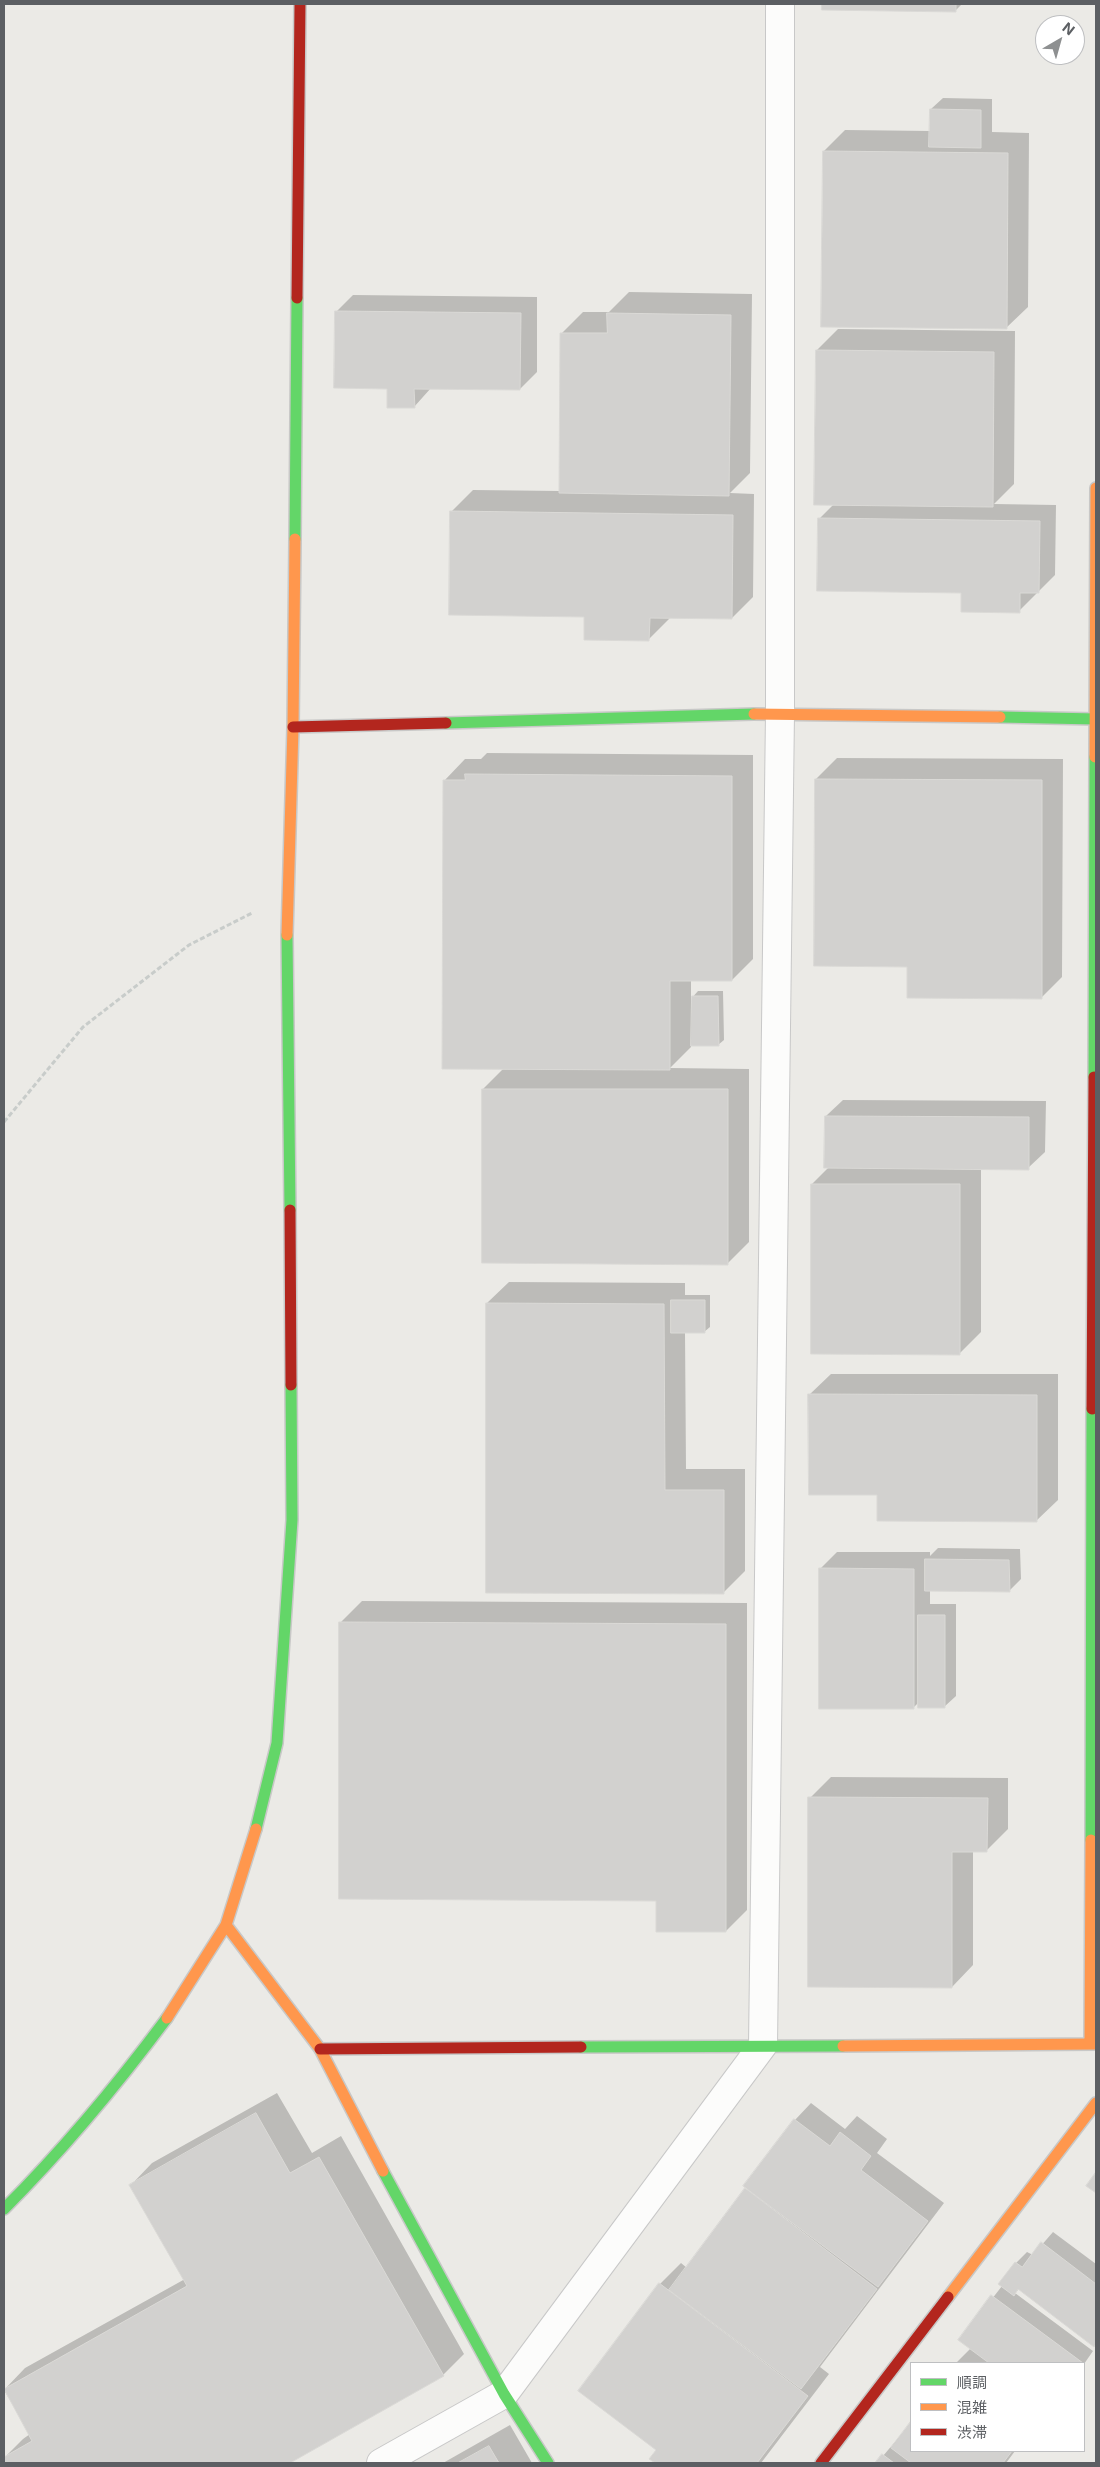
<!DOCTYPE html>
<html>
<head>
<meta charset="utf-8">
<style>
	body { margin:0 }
	#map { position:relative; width:1100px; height:2467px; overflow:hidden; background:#ebeae6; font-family:Inter,"Noto Sans JP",sans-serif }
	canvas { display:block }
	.frame { position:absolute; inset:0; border:5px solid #5c5f63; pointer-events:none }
	.legend { position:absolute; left:910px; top:2362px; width:175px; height:90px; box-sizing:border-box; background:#fff; border:1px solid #bebfc1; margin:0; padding:6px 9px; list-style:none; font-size:15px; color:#5c5f63 }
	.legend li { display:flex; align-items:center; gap:10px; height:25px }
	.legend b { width:25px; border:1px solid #bebfc1 }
	.north { position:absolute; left:1035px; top:15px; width:50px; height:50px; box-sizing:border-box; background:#fff; border:1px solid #bebfc1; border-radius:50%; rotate:38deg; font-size:14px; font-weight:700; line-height:20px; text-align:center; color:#5c5f63 }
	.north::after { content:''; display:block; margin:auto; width:18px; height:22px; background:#8e9091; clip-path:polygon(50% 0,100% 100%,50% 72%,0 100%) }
</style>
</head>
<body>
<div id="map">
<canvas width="1100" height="2467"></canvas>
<div class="frame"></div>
<ul class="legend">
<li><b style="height:6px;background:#63d668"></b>順調</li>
<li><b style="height:6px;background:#ff974d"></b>混雑</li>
<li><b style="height:6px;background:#b3261e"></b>渋滞</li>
</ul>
<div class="north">N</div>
</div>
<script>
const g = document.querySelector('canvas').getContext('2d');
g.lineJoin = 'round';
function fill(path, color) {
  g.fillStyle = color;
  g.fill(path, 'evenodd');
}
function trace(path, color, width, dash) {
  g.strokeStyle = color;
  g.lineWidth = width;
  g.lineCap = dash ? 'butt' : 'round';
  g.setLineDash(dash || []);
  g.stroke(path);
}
const shadow = new Path2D(`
	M823,4h139l-7,7 -132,-2z
	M943,98l49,1v33l37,1 -1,174 -22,21 -182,-177 21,-21 86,1v-22z
	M629,292l123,2 -2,179 -20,20 24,1 -1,103 -21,21h-62l-22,22 -62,-24 -134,-105 21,-21 87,1 2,-158 21,-21h26z
	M353,295l184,2v75l-17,17 -89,-1 -17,19 -26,-19 -52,-76z
	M838,329l177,2 -1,153 -20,20 62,1 -1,70 -36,36 -56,-19 -144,-73 15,-15 -17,-154z
	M487,753l266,2v204l-21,21h-41v19l7,-8h25l1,49 -6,5h-27v2l-21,21 79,1v173l-22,22 -244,-175 21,-21 -60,-287 21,-22h16z
	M837,758l226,1 -1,218 -21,21 -132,-32 -93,-187z
	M843,1100l203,1 -1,51 -17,16h-47v164l-22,22 -147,-170 17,-17 -3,-51z
	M509,1282l176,1v12h25v32l-6,5h-19l1,137h59v102l-21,21 -237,-289z
	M831,1374h227v126l-22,21 -157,-27 -70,-99z
	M938,1548l82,1 1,30 -12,12 -79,-1v14h26v92l-12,11 -25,-5 -6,6 -93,-139 17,-17h93v4z
	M362,1601l385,2v307l-21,21 -69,-31 -317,-277z
	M831,1777l177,1v51l-21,21h-14v115l-21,22 -142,-189z
	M277,2093l35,60 29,-17 123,218 -21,21 -156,88h-283v-5l19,-19 7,-5 -26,-44 21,-22 160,-89 -54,-94 21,-22z
	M811,2103l34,26 12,-13 30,23 -10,14 67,50 -124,164 9,7 -68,89h-104l-6,-5 7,-8 2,-166 21,-21 6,5 61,-80 47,-68z
	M1053,2232l43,32v79l-2,2 -75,-56 -4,4 78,58 -9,13 -128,-1 15,-15 -11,-8 42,-54 14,-23 11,-11 6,3z
	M911,2423v28h104l-9,12h-129z
	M510,2425l22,38h-89z`);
const building = new Path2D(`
	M822,4h134v8l-134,-2z
	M930,109l51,1v38l-52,-1z
	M823,151l185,2 -1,176 -186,-2z
	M335,311l186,2 -1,77 -106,-1 1,19h-28v-19l-53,-1z
	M607,313l124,2 -2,181 -170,-3 1,-160h47z
	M816,350l178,2 -1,155 -179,-2z
	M450,511l283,4 -1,104 -82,-1 -1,23 -65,-1v-23l-135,-2z
	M818,518l222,3 -1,72h-19v20l-59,-1v-19l-144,-2z
	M465,774l267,2v205h-62v89l-228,-1 1,-289h22z
	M815,779l227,1v219l-135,-1v-31l-93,-1z
	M692,996h26l1,50h-28z
	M482,1089h246v176l-246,-2z
	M825,1116l204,1v53l-205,-2z
	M811,1184h149v171l-149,-1z
	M671,1300h34v33h-34z
	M486,1303l178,1 1,186h59v104l-238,-1z
	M808,1394l229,1v127l-160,-1v-26h-68z
	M925,1559l84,1 1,32 -85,-1z
	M819,1568l95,1v140h-95z
	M918,1615h27v93h-27z
	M339,1622l387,2v308h-70v-31l-317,-2z
	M808,1797l180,1 -1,54h-35v136l-144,-1z
	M256,2113l34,60 29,-16 125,219 -154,87h-286v-6l28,-16 -28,-52 183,-103 -58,-101z
	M794,2119l36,27 10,-14 31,24 -10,14 67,51 -50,66 -135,-101z
	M1096,2172v21l-10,-7z
	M745,2188l132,101 -76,100 -132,-99z
	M1041,2242l55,42v60l-2,3 -76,-58 -4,7 -16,-12 17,-22 7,5z
	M659,2283l149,113 -51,67h-102l-6,-4 7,-9 -78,-59z
	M991,2295l92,68h-94l-31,-23z
	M911,2421v30h101l-9,12h-92l-20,-15z
	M489,2446l10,17h-41z
	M882,2454l12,9h-19z`);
const path = new Path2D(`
	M4,1122l79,-95 106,-82 63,-32`);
const street = new Path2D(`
	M381,2463l123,-69 259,-349 17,-1332v-709`);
const fast = new Path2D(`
	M295,539l2,-241
	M1000,717l96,2
	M446,723l308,-9
	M287,935l3,275
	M1094,1077l1,-320
	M256,1829l21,-86 15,-223 -1,-135
	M1091,1840l1,-431
	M581,2047l262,-1
	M383,2171l121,223 44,69
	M4,2209c59,-59 113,-124 163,-191`);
const slow = new Path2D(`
	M754,714l246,3
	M1095,757l1,-269
	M287,935l6,-208 2,-188
	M226,1925l94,124 63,122
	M167,2018l59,-93 30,-96
	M1090,2044l1,-204
	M843,2046l253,-2
	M948,2297l148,-194`);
const jam = new Path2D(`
	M297,298l3,-294
	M293,727l153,-4
	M290,1210l1,175
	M1092,1409l2,-332
	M320,2049l261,-2
	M821,2463l127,-166`);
fill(shadow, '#0003');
fill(building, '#d2d1cf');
trace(building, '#dad9d6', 1);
trace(street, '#c8c8c8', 30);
trace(fast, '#c8c8c7', 14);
trace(slow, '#c8c8c7', 14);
trace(jam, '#c8c8c7', 14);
trace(path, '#c8ccca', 3, [5, 2.5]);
trace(street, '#fcfcfb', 28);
trace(fast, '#63d668', 11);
trace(slow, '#ff974d', 11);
trace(jam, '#b3261e', 11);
</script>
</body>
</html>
